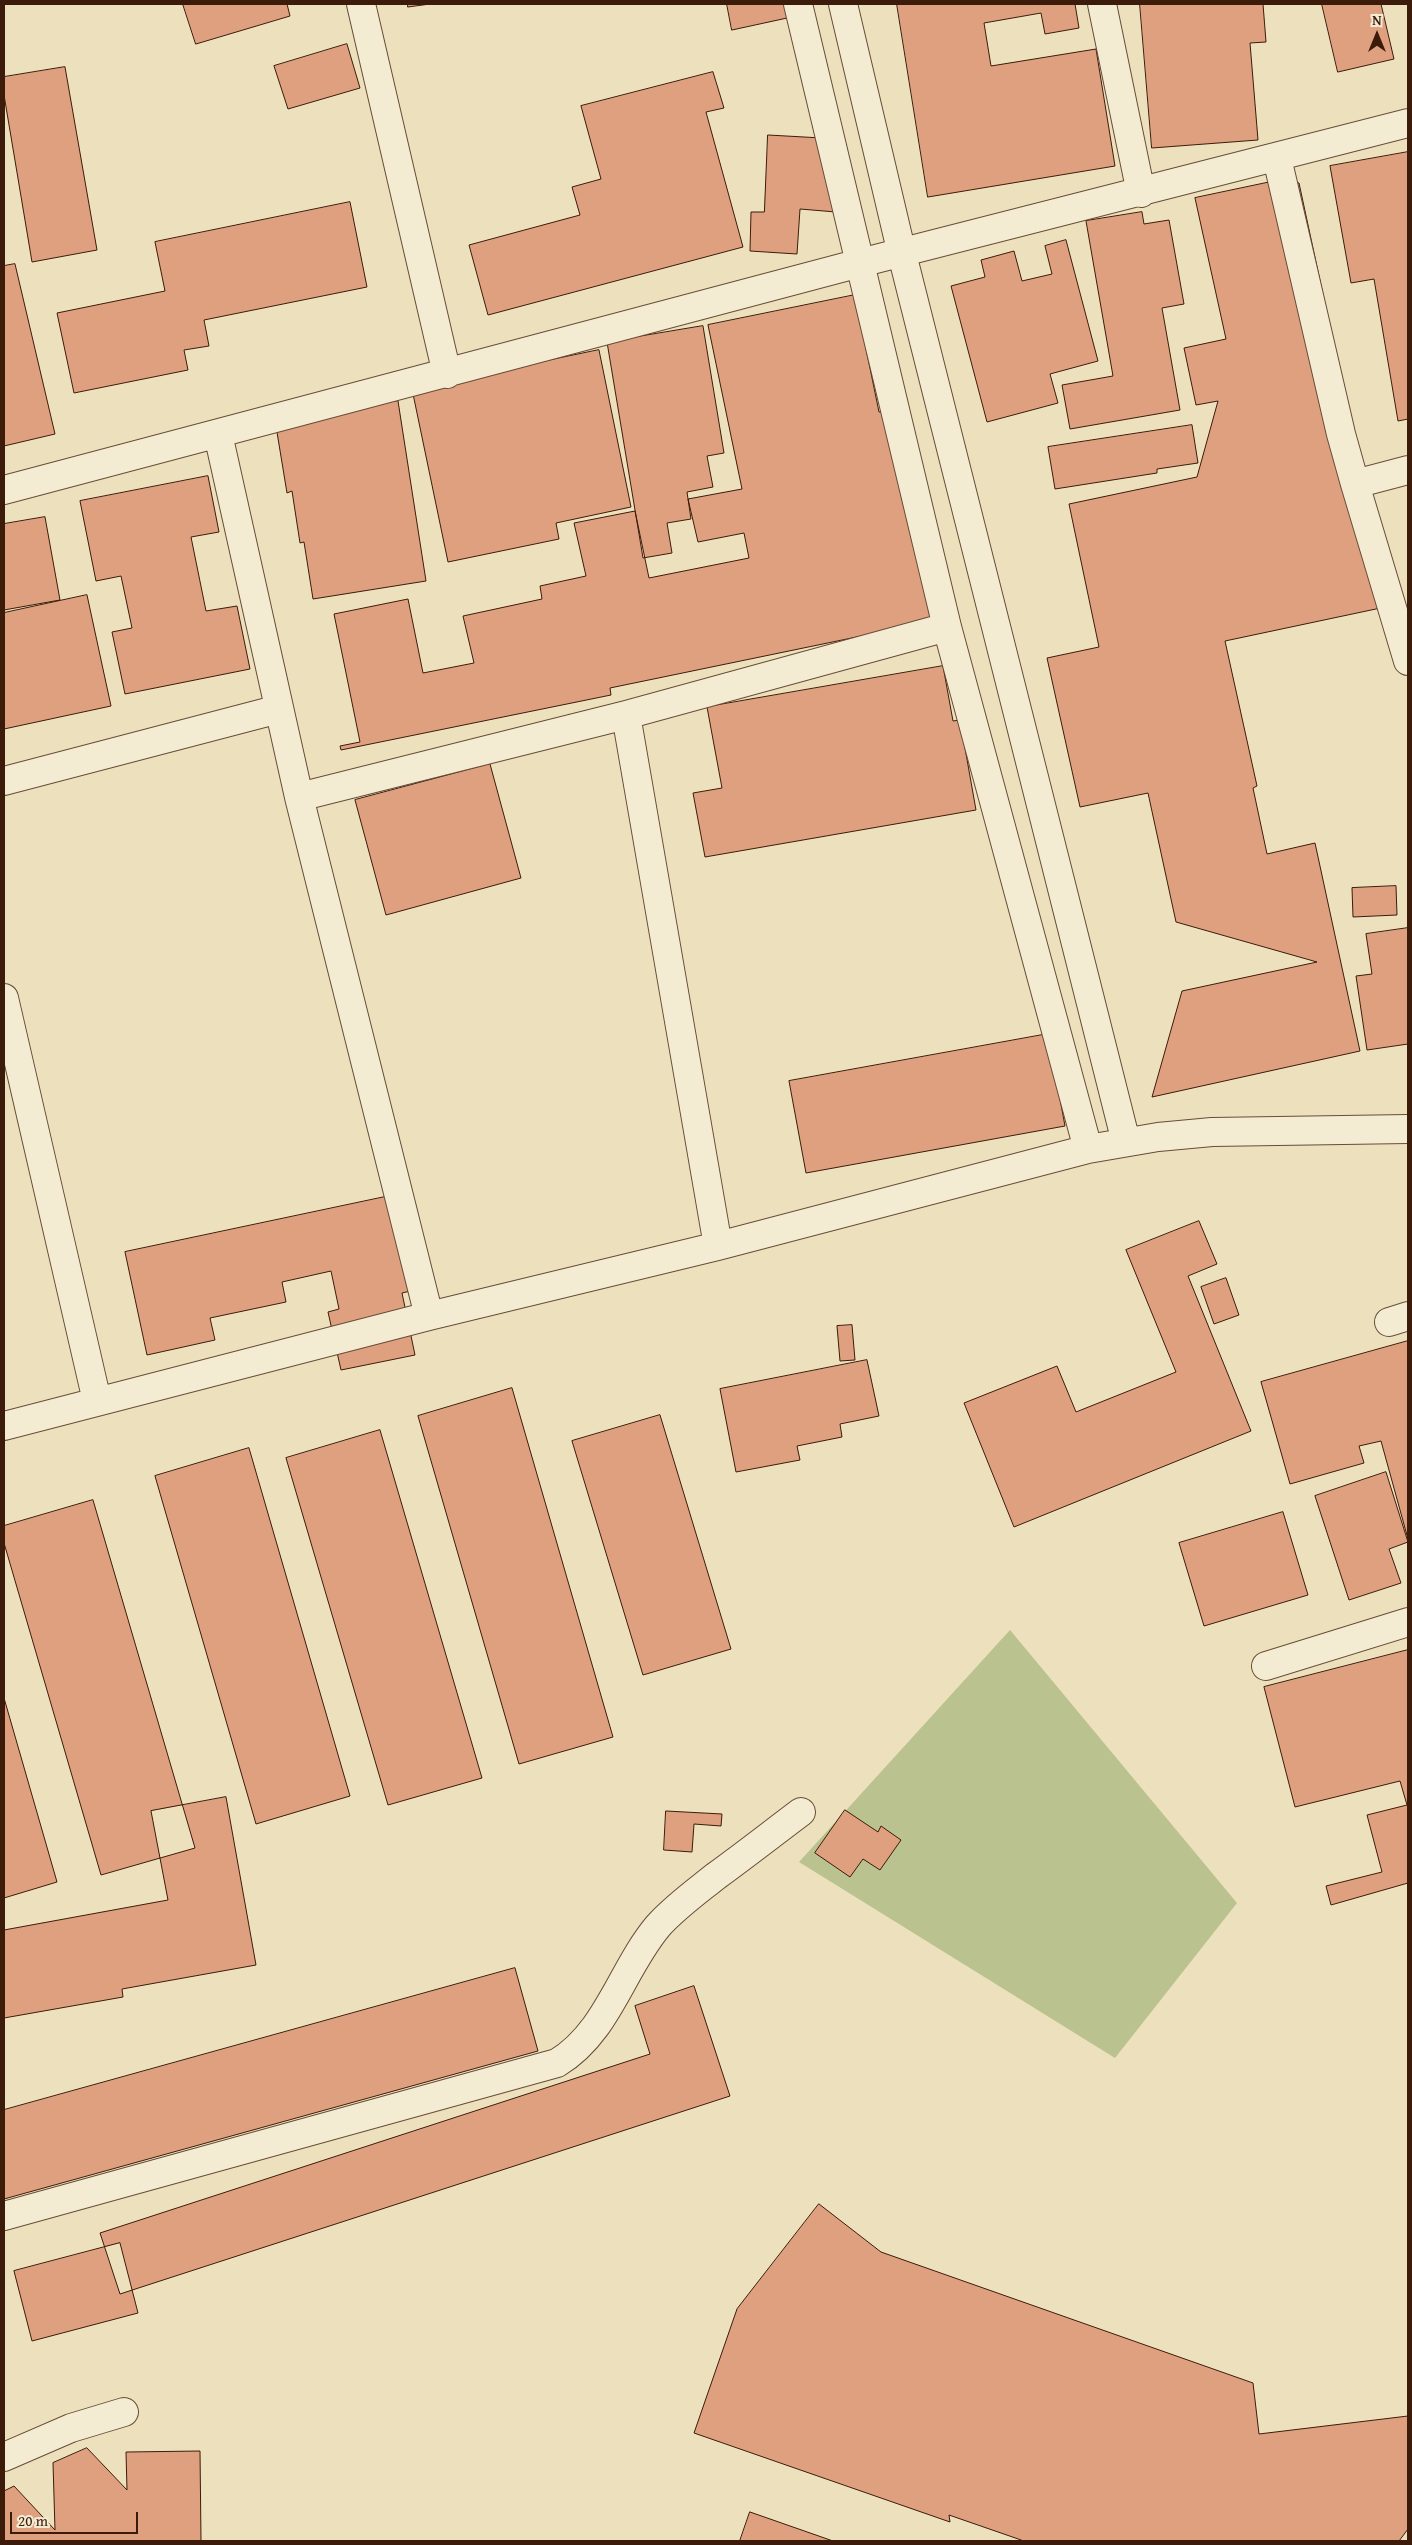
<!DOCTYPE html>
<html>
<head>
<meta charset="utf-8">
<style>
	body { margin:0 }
	#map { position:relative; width:1412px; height:2545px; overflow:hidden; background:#ece1bc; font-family:"Gentium Book Plus",serif }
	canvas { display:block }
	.frame { position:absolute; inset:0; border:5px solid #3c1b0b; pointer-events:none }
	.north { position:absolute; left:1352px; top:10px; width:50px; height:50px; -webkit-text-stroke:4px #f3ecd3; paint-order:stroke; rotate:0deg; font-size:14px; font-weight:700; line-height:20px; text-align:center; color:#3c1b0b }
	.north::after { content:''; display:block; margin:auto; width:18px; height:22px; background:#3c1b0b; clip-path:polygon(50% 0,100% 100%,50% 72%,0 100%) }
	.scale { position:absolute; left:10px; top:2512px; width:128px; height:22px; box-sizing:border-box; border:2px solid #3c1b0b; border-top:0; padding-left:6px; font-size:15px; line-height:18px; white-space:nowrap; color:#3c1b0b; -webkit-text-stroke:4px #f3ecd3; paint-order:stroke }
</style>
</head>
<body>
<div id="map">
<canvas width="1412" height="2545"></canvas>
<div class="frame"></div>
<div class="north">N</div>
<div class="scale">20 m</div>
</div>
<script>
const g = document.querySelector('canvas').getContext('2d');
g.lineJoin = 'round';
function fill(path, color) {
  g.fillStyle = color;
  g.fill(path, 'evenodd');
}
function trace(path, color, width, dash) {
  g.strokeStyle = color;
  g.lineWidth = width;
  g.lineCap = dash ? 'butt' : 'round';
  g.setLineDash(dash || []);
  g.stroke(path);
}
const green = new Path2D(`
	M1010,1630l227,273 -122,155 -316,-196z`);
const building = new Path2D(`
	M183,4h104l3,12 -94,28z
	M408,4h22l-22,3z
	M727,4h71l3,11 -69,15z
	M897,4h178l4,24 -34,6 -4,-21 -57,10 7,43 105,-17 19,117 -187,31z
	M1140,4h123l3,38 -16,1 8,97 -106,8z
	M1322,4h59l13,55 -56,13z
	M347,44l13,44 -72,21 -14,-43z
	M65,67l32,183 -65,12 -28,-167v-18z
	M713,72l11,36 -18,4 37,135 -255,68 -19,-70 111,-30 -8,-28 29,-8 -20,-73z
	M768,135l72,4 -4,73 -36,-3 -3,45 -47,-3 1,-39h13z
	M1408,152v267l-10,2 -24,-142 -23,4 -21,-117z
	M1284,179l15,4 91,423 -165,35 32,145 -4,2 14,66 48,-11 45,208 -208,46 30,-106 135,-29 -141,-40 -28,-129 -68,14 -33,-149 52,-11 -30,-143 128,-27 21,-76 -22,4 -12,-57 42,-9 -31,-141z
	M350,202l17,85 -163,33 5,26 -25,4 4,20 -114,23 -17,-80 108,-22 -10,-49z
	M1142,212l2,12 25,-4 15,84 -22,4 18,102 -110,19 -8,-44 51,-9 -27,-155z
	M1066,240l32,121 -48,13 8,29 -71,19 -36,-136 34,-9 -4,-17 33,-9 8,30 30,-7 -7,-28z
	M15,264l40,170 -51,12v-180z
	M855,295l24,117 11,-2 44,211 -324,67 1,7 -270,55 -1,-4 20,-4 -26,-128 74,-15 15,74 51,-10 -11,-47 79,-17 -2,-13 46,-10 -12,-53 61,-12 14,67 100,-20 -5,-25 -46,9 -10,-43 54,-10 -34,-164z
	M703,326l21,127 -17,3 6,31 -26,5 4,27 -24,4 5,30 -29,5 -36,-216z
	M599,350l32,157 -75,16 3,16 -111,23 -36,-173z
	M398,401l28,180 -113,18 -9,-57 -4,1 -8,-52 -5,2 -12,-73z
	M1192,425l6,38 -41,6v4l-102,16 -7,-42z
	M208,476l11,56 -28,5 15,74 31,-5 13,63 -125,25 -13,-62 20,-4 -11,-52 -25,5 -16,-80z
	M45,517l15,83 -56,10v-86z
	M87,595l24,111 -107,23v-116z
	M943,666l10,55 7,-1 16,90 -271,47 -12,-64 29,-5 -15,-81z
	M490,764l31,114 -135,37 -31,-115z
	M1396,886l1,29 -44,2 -1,-29z
	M1408,928v116l-41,6 -11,-74 16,-2 -6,-40z
	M1048,1034l17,92 -259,47 -17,-92z
	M399,1194l20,95 -17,4 13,62 -74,15 -13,-58 11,-3 -8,-38 -49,11 4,20 -76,16 5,22 -68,15 -22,-103z
	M1199,1221l18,43 -29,12 63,155 -237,96 -50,-124 93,-37 19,46 100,-40 -50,-122z
	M1226,1278l13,37 -25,9 -13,-37z
	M852,1325l3,35 -15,1 -3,-35z
	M1408,1341v198l-27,-98 -22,5 5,17 -74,21 -29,-102z
	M867,1360l12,56 -39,8 2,13 -45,9 3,14 -64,12 -16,-83z
	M512,1388l101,349 -94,27 -101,-348z
	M660,1415l71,234 -88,26 -71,-234z
	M380,1430l102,348 -94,27 -102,-347z
	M249,1448l101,348 -94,28 -101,-348z
	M1386,1472l22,70 -19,7 12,34 -52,17 -34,-104z
	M93,1500l102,348 -94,27 -97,-332v-17z
	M1283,1512l25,83 -104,31 -25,-83z
	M1408,1650v233l-77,22 -5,-19 56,-14 -15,-57 40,-10 -7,-24 -105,26 -31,-120z
	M4,1698l53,184 -53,16z
	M226,1797l30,168 -134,24 1,8 -119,21v-88l164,-30 -17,-89z
	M845,1810l33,22 3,-6 20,14 -21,30 -17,-11 -13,18 -35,-24z
	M666,1811l56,3 -1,12 -27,-2 -2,28 -28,-2z
	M515,1968l23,83 -534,148v-89z
	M694,1986l36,110 -610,198 -20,-61 550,-179 -15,-48z
	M819,2204l62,48 372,131 6,51 149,-18v113l-9,12h-375l-75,-26 1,7 -256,-89 43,-124z
	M120,2243l18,70 -106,28 -18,-70z
	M87,2448l40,42 -1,-38 74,-1 1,90h-197v-50l10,-5 41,44 -2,-67z
	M750,2512l83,29h-93z`);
const minor = new Path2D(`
	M361,4l86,370
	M798,4l149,623 141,522
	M843,4l59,250 224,888
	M1102,4l39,189
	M1277,158l64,276 14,50 53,-14
	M218,434l81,363 130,519
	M1355,484l53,177
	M4,490l856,-227 548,-140
	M626,715l92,531
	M4,781l275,-72
	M299,797l327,-82 321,-88
	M4,998l93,403
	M1389,1322l19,-6
	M4,1426l425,-110 289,-70 370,-97 70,-12 54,-5 196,-3
	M1266,1666l142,-44
	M4,2216l553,-153c51,-31 64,-93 101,-137 17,-19 38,-34 58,-50 29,-21 57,-43 85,-64
	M4,2457l67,-29 53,-16`);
fill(green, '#bac28f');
fill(building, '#dfa07f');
trace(building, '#3c1b0b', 1);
trace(minor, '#684c37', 30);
trace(minor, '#f3ecd3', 28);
</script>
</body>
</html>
